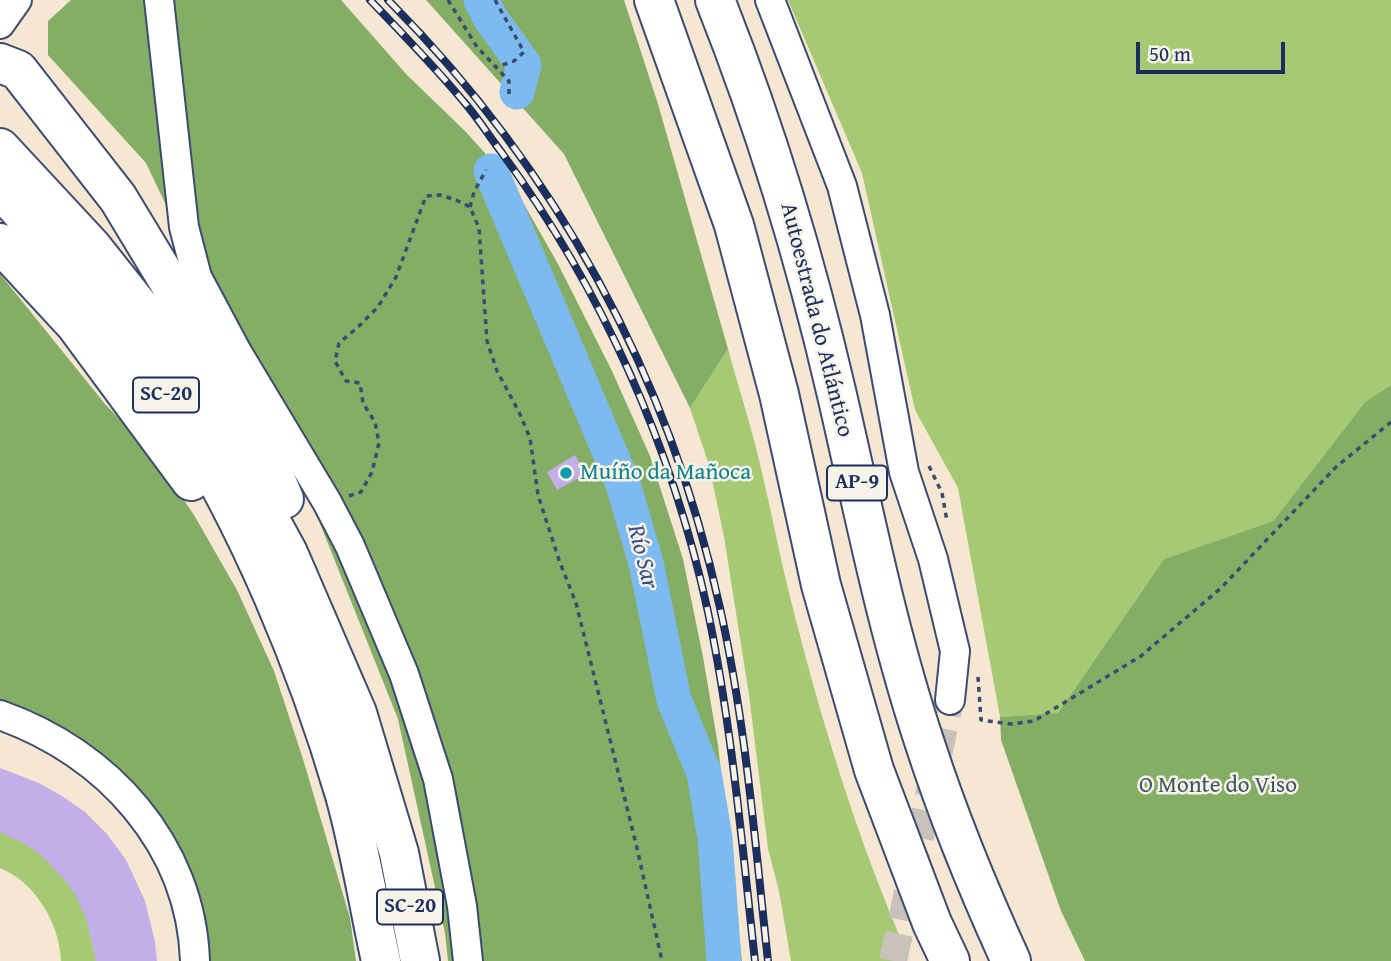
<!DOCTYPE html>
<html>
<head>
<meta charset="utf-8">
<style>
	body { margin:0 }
	#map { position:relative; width:1391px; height:961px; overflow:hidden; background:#f5e7d2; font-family:"Gentium Book Plus",serif }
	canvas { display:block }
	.scale { position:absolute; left:1136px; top:42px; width:149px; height:32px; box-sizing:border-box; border:4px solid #1b2f5e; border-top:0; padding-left:9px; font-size:21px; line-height:24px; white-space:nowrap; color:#1b2f5e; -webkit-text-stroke:5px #f7f3e8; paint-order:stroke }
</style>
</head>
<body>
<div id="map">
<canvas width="1391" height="961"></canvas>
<div class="scale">50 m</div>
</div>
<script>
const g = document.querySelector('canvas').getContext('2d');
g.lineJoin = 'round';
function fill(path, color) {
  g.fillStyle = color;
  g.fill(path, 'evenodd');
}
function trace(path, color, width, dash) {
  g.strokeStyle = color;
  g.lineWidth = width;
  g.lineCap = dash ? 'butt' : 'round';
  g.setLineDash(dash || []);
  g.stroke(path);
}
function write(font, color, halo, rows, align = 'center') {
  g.font = font + ' "Gentium Book Plus",serif';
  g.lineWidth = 5;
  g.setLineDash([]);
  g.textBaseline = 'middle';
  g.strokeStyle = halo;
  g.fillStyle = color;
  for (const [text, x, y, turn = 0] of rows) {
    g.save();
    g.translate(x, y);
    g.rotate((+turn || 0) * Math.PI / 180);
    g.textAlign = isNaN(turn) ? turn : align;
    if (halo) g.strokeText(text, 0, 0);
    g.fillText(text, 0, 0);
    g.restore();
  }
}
const green = new Path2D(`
	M788,0h603v385l-26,17 -92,119 -109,38 -106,154 -58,4 -42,-229 -43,-78 -53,-237z
	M728,349c8,29 17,58 25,87 14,53 24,108 37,161 30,119 65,236 114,349l-7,15h-106l-12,-70 -11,-42 -19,-154 -25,-158 -15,-72 -19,-57z
	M0,831l21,7 37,27 25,36 13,60h-35c-1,-37 -26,-79 -61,-93z`);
const forest = new Path2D(`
	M71,0h270l66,75 58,56 47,52 46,81 54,107 38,85 33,103 20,98 15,88 24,216h-294l-3,-28 -47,-214 -81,-203 -39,-75 -132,-278 -98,-108v-34z
	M426,0h198l34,104 70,245 -38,59 -126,-254z
	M0,274l105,130 47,49 42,62 43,75 37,81 29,88 47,159 6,43h-157l-43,-148 -30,-37 -26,-23 -57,-33 -43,-19z
	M1391,385v576h-306l-24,-50 -60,-171 -1,-23 58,-4 106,-154 109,-38 92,-119z`);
const river = new Path2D(`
	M481,0l10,19 33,46 -7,27
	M491,171l131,310 24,82 28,137 30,73 11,65 9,123`);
const building = new Path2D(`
	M575,455l11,19 -29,16 -10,-18z
	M0,768l39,15 23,13 23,16 22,22 19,26 19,41 10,41 2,19h-61l-9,-40 -9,-21 -9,-15 -27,-29 -15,-11 -27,-13z`);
const minorTunnel = new Path2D(`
	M893,961l57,-261`);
const path = new Path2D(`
	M448,0l29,47 32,34v14
	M495,0l29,52 -10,9 -18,6
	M470,207l4,-15 12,-22
	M929,466l13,27 5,28
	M349,496l12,-4 11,-20 7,-29 -4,-21 -12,-19 -3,-20 -14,-2 -11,-20 4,-18 18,-15 21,-21 18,-30 30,-81 14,-1 16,5 14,7 9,21 8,113 10,30 22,41 11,26 8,57 21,65 17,43 61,245 25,113
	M978,677l3,43 30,4 23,-3 107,-65 80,-68 115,-121 55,-45`);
const minor = new Path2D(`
	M159,0l25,227 13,50 40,75 90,150 23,44 54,128 34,105 24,127 6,55
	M770,0l72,186 33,129 29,157 29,87 22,92 -5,49
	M0,24l17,-24
	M0,715c108,38 191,130 195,246`);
const highway = new Path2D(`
	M654,0l80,225 45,169 42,191 53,185 58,153 18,38
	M715,0c51,128 91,261 122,395 27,117 50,235 88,349 24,74 54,147 86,217
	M0,63l18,7 100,128 130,215 36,86
	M0,148l92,99 58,73 59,88 79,145 69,160 42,140 21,108
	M0,189c64,68 125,140 175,219 74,118 131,254 170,387 15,54 24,111 36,166
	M0,243l75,81 116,157`);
const rail = new Path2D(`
	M370,0c32,33 64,66 94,102 14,16 25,34 38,51 100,137 170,293 206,459 24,115 34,233 47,349
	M388,0c168,169 281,375 332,608 26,116 35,235 48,353`);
const markers = [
	[566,473,7,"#0f9aa8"]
];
const shields = [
	[166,395,66],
	[857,483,60],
	[410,907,66]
];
const shieldNames = [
	["SC-20",166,395],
	["AP-9",857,483],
	["SC-20",410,907]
];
const streetNames = [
	["Autoestrada do Atlántico",816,320,76]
];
const cultureNames = [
	["Muíño da Mañoca",580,473]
];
const parkNames = [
	["O Monte do Viso",1218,786]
];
const waterNames = [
	["Río Sar",642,557,76]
];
fill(green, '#a6ca73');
fill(forest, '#84ae65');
trace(river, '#7cbaef', 35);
fill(building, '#c3aee9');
trace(minorTunnel, '#c9c2bb', 28, [28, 14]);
trace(minor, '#3c4b6f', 32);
trace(highway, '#3c4b6f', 42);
trace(path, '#3c4b6f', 3.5, [5, 5]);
trace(minor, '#fff', 28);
trace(highway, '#fff', 38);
trace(rail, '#1b2f5e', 8);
trace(rail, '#f7f3e8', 5, [16]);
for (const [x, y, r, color] of markers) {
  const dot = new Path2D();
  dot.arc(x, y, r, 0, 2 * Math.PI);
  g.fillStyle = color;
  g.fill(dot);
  trace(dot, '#f7f3e8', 2.5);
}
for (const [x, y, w] of shields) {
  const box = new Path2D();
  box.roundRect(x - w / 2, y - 17.5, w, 35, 5);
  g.fillStyle = '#f7f3e8';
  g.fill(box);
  trace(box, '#1b2f5e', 2);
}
write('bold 21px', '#1b2f5e', null, shieldNames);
write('23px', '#1b2f5e', '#f7f3e8', streetNames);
write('23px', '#0d838f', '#f7f3e8', cultureNames, 'left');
write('23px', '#3e5663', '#f7f3e8', parkNames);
write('italic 24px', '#335282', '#f7f3e8', waterNames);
</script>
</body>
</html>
